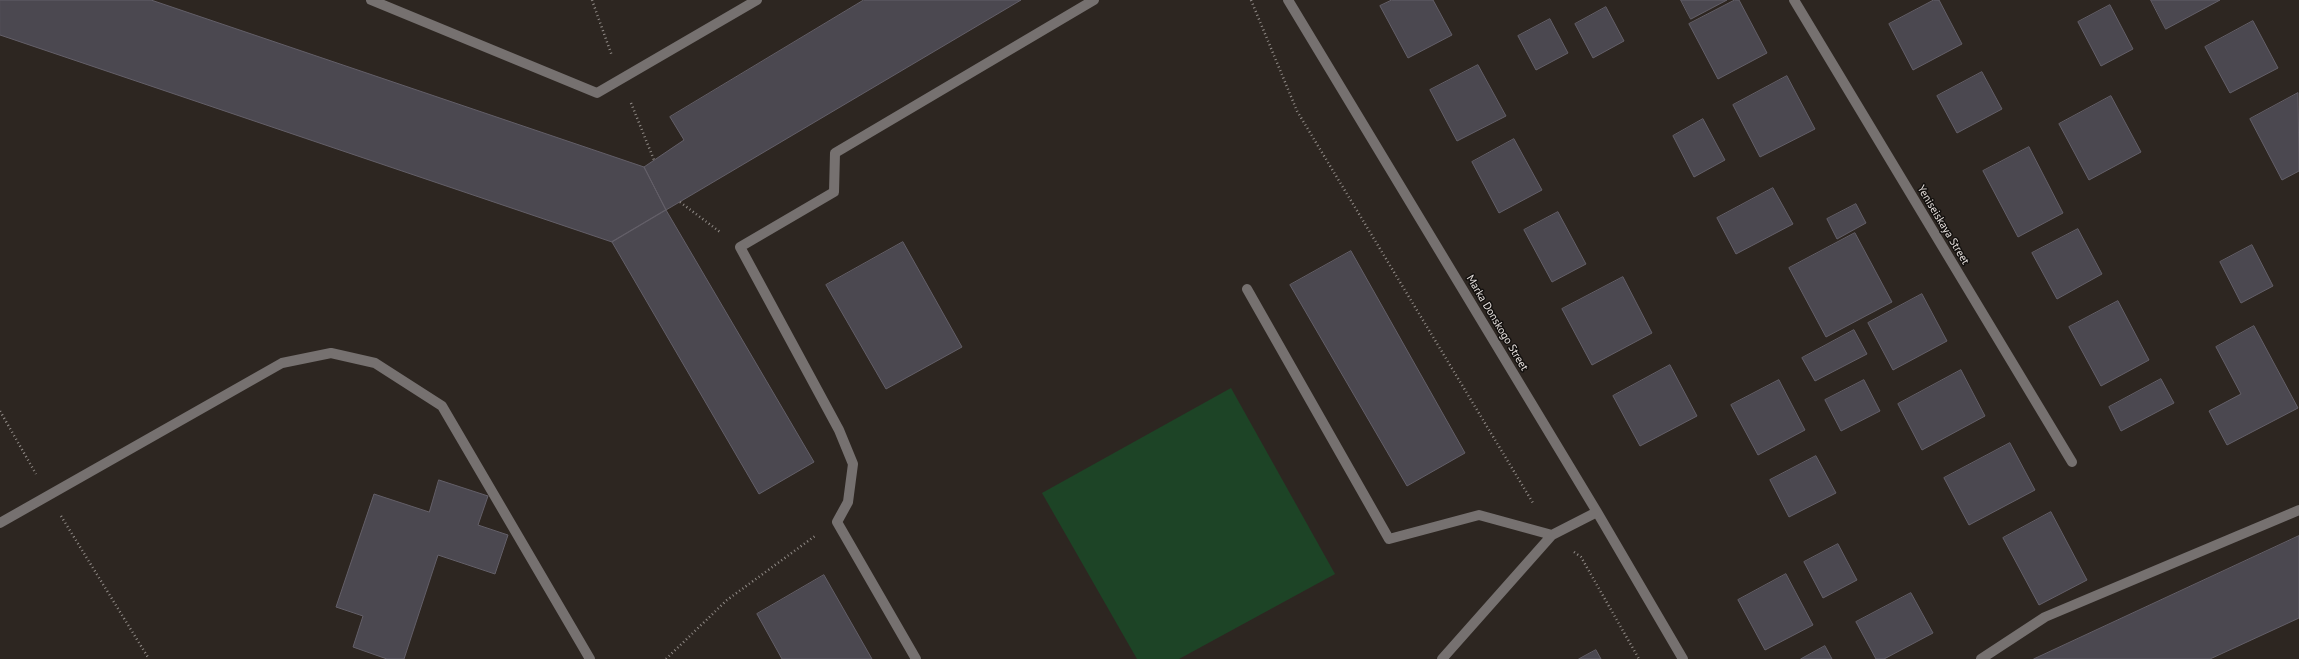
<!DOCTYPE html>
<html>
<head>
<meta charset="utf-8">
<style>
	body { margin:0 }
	canvas { display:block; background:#2d2621 }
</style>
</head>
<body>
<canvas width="2299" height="659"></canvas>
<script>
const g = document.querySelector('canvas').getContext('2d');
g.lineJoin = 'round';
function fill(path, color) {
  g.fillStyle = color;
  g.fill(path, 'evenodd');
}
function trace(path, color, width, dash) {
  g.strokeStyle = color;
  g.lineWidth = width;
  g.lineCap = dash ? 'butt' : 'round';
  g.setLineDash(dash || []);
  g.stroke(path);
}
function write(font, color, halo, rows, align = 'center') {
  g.font = font + ' "PT Sans",sans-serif';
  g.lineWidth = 3;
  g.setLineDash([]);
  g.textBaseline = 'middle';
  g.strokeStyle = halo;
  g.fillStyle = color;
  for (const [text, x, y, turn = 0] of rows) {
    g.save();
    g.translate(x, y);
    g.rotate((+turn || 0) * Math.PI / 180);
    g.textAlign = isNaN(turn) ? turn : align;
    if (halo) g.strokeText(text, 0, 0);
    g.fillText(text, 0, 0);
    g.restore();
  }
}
const green = new Path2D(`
	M1231,388l104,186 -156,85h-42l-95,-166z`);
const building = new Path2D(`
	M0,0h151l493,167 22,43 -54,32 -612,-207z
	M864,0h157l-355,210 -22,-43 40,-27 -14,-23z
	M1392,0h41l19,35 -44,23 -28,-52z
	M1681,0h46l-36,19z
	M1735,0h4l28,53 -49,26 -29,-55z
	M1934,0h5l23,44 -49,26 -24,-46z
	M2151,0h69l-54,29z
	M2110,5l23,44 -32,17 -23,-44z
	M1606,7l18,34 -31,17 -18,-34z
	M1550,19l18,34 -32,17 -18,-34z
	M2253,21l25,47 -48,25 -25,-46z
	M1478,65l28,51 -49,25 -27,-51z
	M1982,72l20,37 -45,24 -20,-37z
	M1787,76l28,53 -55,28 -27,-52z
	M2298,93l1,78 -17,9 -32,-61z
	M2111,96l30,56 -52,28 -30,-56z
	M1703,119l22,41 -31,17 -21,-41z
	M1514,139l28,51 -43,23 -27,-51z
	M2029,147l34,66 -45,24 -35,-66z
	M1773,188l20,36 -57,30 -19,-36z
	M1856,204l10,19 -29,16 -10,-20z
	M666,210l148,252 -55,32 -147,-252z
	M1558,212l28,52 -34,18 -28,-52z
	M2078,229l24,45 -45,25 -25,-46z
	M1855,233l37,69 -66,35 -37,-69z
	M903,242l59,105 -76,42 -60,-104z
	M2252,245l21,41 -32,17 -21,-41z
	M1351,251l114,202 -58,33 -117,-201z
	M1623,277l29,56 -60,32 -30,-56z
	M1922,294l25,47 -54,29 -25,-47z
	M2118,301l31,59 -48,26 -32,-59z
	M2254,326l44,82 -71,37 -18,-34 32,-17 -25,-47z
	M1854,330l13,24 -52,27 -13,-23z
	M1670,365l27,51 -57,30 -27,-50z
	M1961,370l24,46 -63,34 -24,-46z
	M2161,379l13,24 -53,28 -12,-24z
	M1779,380l26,50 -47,25 -27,-50z
	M1864,380l16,31 -39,20 -16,-31z
	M2010,443l25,47 -66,35 -25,-47z
	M1816,456l20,37 -47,24 -19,-37z
	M439,480l49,16 -10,29 30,10 -13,39 -57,-19 -34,104h-17l-34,-12 10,-31 -27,-9 38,-113 55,18z
	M2051,512l36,68 -48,25 -36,-67z
	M2299,536v82l-89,41h-176z
	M1838,544l19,36 -34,18 -19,-36z
	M1786,574l27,51 -48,25 -27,-50z
	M824,575l48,84h-90l-25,-45z
	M1911,593l22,40 -49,26h-8l-20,-37z
	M1825,646l7,13h-31z
	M1596,650l5,9h-22z`);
const path = new Path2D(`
	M592,0l20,56
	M1251,0l46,111 236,392
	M631,103l23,57
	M680,202l40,30
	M0,411l36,63
	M61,516l88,143
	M1574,552l7,5 58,102
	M666,659l61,-59 88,-64`);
const minor = new Path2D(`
	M371,0l226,93 160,-93
	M1288,0l309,512 86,147
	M1794,0l278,462
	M1247,289l142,250 90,-24 73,20
	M0,523l282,-160 49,-10 44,10 67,43 148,253
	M916,659l-79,-137 11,-20 5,-38 -14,-34 -99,-183 94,-55 1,-39 259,-153
	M1442,659l110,-124 45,-23
	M1981,659l64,-42 254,-107`);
const streetNames = [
	["Yeniseiskaya Street",1943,225,59],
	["Marka Donskogo Street",1497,323,59]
];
fill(green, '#1d4426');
fill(building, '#4b4850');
trace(building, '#635f68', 1);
trace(path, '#918b87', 2.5, [1, 3]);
trace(minor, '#767170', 10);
write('11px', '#e7e1de', '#13100e', streetNames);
</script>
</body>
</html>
